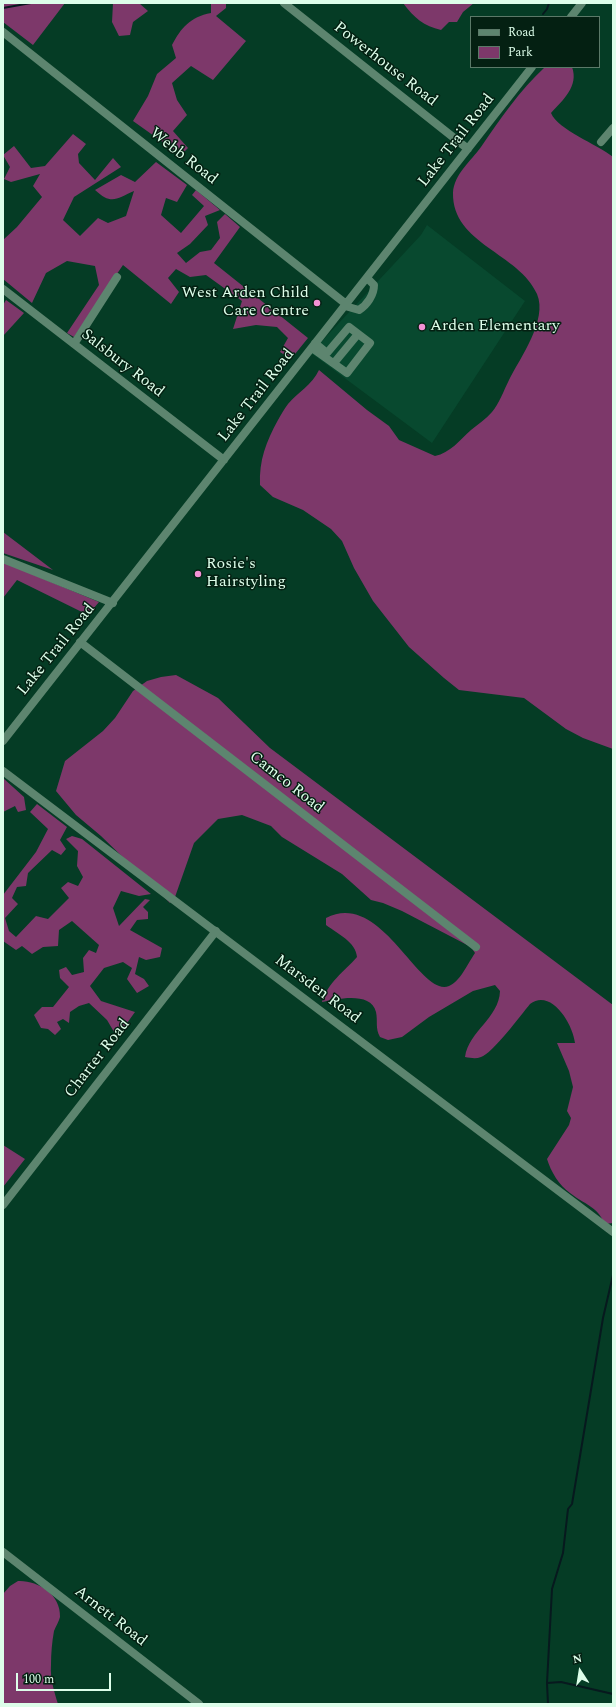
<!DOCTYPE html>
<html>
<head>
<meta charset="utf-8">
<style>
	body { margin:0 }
	#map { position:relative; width:616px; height:1707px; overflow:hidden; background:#053c25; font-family:Spectral,serif }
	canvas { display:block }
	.frame { position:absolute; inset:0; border:4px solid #ddfeea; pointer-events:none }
	.legend { position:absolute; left:470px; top:16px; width:130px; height:52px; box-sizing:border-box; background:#042012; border:1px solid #5b7968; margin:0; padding:5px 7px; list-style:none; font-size:12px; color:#ddfeea }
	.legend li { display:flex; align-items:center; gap:8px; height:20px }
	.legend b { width:20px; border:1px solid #5b7968 }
	.north { position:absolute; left:560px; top:1651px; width:40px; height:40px; -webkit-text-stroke:3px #042012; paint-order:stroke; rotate:348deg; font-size:11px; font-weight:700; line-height:16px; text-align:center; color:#ddfeea }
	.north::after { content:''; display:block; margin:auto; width:14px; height:18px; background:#ddfeea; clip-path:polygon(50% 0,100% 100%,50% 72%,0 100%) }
	.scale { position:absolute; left:16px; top:1673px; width:95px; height:18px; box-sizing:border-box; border:2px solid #ddfeea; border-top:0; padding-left:5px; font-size:12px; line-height:14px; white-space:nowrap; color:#ddfeea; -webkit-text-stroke:3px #042012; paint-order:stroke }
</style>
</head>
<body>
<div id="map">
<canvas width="616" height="1707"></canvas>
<div class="frame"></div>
<ul class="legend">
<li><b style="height:5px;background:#5d856f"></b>Road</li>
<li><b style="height:11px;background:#7d386a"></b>Park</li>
</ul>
<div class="north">N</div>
<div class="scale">100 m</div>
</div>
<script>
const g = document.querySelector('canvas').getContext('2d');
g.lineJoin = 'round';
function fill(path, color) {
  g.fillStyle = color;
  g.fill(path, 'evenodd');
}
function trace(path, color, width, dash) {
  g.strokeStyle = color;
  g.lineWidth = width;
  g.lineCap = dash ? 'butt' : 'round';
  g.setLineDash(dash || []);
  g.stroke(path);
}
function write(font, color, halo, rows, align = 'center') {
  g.font = font + ' Spectral,serif';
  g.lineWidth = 3;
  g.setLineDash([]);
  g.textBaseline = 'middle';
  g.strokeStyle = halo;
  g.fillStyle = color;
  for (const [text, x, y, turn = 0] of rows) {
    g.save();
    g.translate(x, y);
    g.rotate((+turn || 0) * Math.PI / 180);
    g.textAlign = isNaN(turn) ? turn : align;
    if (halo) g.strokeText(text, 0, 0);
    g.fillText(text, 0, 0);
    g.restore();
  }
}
const built = new Path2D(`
	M427,225l98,76 -93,142 -121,-90 110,-118z`);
const green = new Path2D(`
	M3,3h62l-32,42 -30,-23z
	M113,3h26l9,8 -15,11 -3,13 -11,1 -7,-14z
	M211,3h15v5l-10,8 30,25 -33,39 -22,-14 -19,17 5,17 10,15 -14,16 15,17 -4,4 -6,1 -45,-32 15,-25 9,-22 19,-16 -4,-13c9,-17 18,-28 39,-32z
	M403,3h71l-11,9 -6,10h-8l-8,8c-17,-4 -27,-12 -38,-27z
	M545,67h27c7,19 -9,33 -21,46 7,17 46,31 62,44v592l-30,-11 -17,-9 -42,-31 -65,-8 -15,-12 -35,-31 -36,-46 -19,-33 -12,-27 -11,-12 -28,-19 -30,-13 -13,-12c-1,-25 6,-43 18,-65 3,-5 6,-11 10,-16 10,-12 24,-19 31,-34l48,40 22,16 10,14 36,16c15,-3 25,-16 36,-26 7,-6 15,-11 21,-18 7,-8 12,-22 17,-32 11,-22 39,-60 28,-86 -18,-41 -85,-50 -84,-101 1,-19 18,-32 28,-46 19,-28 39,-57 64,-80z
	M73,134l13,10 -8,10 1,9 16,17 18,-22 8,9 -47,30 -11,23 17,16 18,-18 10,5 18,-7 8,-25c-17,7 -22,15 -39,-1l26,-15 14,7 21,-20 31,23 -10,17 -11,-4 -5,17 20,18 23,-27 -12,-11 4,-5 24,20 -15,6 3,9 -18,19 -13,9 9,10 14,-11 11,-2 9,-12 -3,-16 8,-8 15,13 -26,36 94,75 -17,21 -11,-7 8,-14 -11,-11 -21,-2 -23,4 9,-28 -36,-26 -16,2 -14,-8 -8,9 11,14 -8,12 -48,-39 -49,72 -7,-4 32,-48 -4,-19 -28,-5 -21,12 -14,30 -29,-24v-39l14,-13 25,-30 -9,-11 7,-12 -29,8 -7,-3 6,-12 -7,-12 11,-9 17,22 14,-2z
	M6,300l18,13 -21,23v-31z
	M3,532l50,38 -50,-17z
	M3,562l96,40 -11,13 -71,-35 -14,18z
	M176,675l42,23 52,50 343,257v218l-8,1c-9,-19 -20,-19 -35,-31 -11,-8 -19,-21 -23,-34l22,-34 2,-7 -4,-7 6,-24 -4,-16 -12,-28h18c-2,-19 -24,-55 -45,-39 -9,11 -38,50 -49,53 -5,2 -10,1 -16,0 4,-26 34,-39 35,-66l-5,-6 -22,6 -44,26 -27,20 -14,3 -8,-3c-5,-9 -2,-15 -4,-25 -5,-21 -39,-13 -54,-10 6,-20 22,-30 35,-45 -1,-15 -19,-23 -31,-32v-7c56,-29 93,80 123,68 11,-4 19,-23 26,-33l-4,-6 -69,-36 -19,-8 -12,-3 -29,-26 -60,-37 -11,-11 -29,-11 -24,4 -24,24 -19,54 -5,6 -69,-67 -25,-21 -20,-24 9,-30 38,-30 12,-13 18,-27 14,-10 14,-4z
	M3,778l21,19 2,13 -8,2 -3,-6 -12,6z
	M37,804l30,23 -7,13 6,9 -5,6 -9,-5 -24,23 -2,13 -9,1 -5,11 6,6 -13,14 4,13 7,6 20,-21 12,3 21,-21 -8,-10 7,-6 10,4 5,-9 -6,-11 1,-15 -12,-12 6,-3 10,3 69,55 -12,2 -18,-5 -8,17 6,18 26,-27 5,1 -7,7 5,5v7l-11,1 -7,10 32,18 -2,9 -14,3 -7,-3 -4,17 9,5 5,7 -12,7 -10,-14 5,-11 -9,-6 -19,6 -14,18 11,15 34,11 -18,25 -10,-17 -18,-17 -10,3 -9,6 -1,11 -6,-4 -6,3 4,7 -6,6 -7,-6 -7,-1 -7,-13 8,-8h11l16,-20 -9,-9 -1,-8 7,-3 6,8 12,-3 -1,-14 6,-8 7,3 3,-8 -27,-24 -13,9 -1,16 -15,1 -11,7 -10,-8 -6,4 -13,-9v-46l33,-43 12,-23 -18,-17z
	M3,1145l22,14 -22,28z
	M18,1581c19,-1 43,13 42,36 -1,4 -4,9 -6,14 -2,11 -3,22 -3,34 -1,13 3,26 7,39h-55v-110l7,-8z`);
const stream = new Path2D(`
	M3,8l28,-5
	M543,14l4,-5 2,-6
	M547,1683l14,-1 52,12
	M548,1704l-1,-21 5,-94 11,-36 5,-44 4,-5 31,-186 10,-43`);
const minor = new Path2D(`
	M284,3l184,146
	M571,17l11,-14
	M3,32l343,272
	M601,142l12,-14
	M3,289l221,171
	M345,306l14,4c8,-5 15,-15 15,-25l-7,-7
	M74,344l43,-67
	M312,348l35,25 23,-30 -21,-16 -22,26 -12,-10
	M334,363l24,-29
	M3,559l110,44
	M80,642l396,305
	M3,741l529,-674
	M3,771l610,461
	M3,1205l213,-274
	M3,1552l196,152`);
const markers = [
	[317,303,4,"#f391d5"],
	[422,327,4,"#f391d5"],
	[198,574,4,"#f391d5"]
];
const streetNames = [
	["Powerhouse Road",385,65,38],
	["Lake Trail Road",457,141,-52],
	["Webb Road",183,157,38],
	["Salsbury Road",122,364,38],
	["Lake Trail Road",257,396,-52],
	["Lake Trail Road",57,650,-51],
	["Camco Road",286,783,38],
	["Marsden Road",317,990,37],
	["Charter Road",98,1059,-52],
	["Arnett Road",110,1617,38]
];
const poiNames = [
	["West Arden Child",309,294,"right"],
	["Care Centre",309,312,"right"],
	["Arden Elementary",430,327],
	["Rosie's",206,565],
	["Hairstyling",206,583]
];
fill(built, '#08492f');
fill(green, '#7d386a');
trace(stream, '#07191e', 2);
trace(minor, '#5d856f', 8);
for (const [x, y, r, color] of markers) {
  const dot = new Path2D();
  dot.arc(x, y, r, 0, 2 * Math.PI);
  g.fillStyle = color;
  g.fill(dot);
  trace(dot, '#042012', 1.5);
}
write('16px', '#ddfeea', '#042012', streetNames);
write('16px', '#ddfeea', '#042012', poiNames, 'left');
</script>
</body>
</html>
